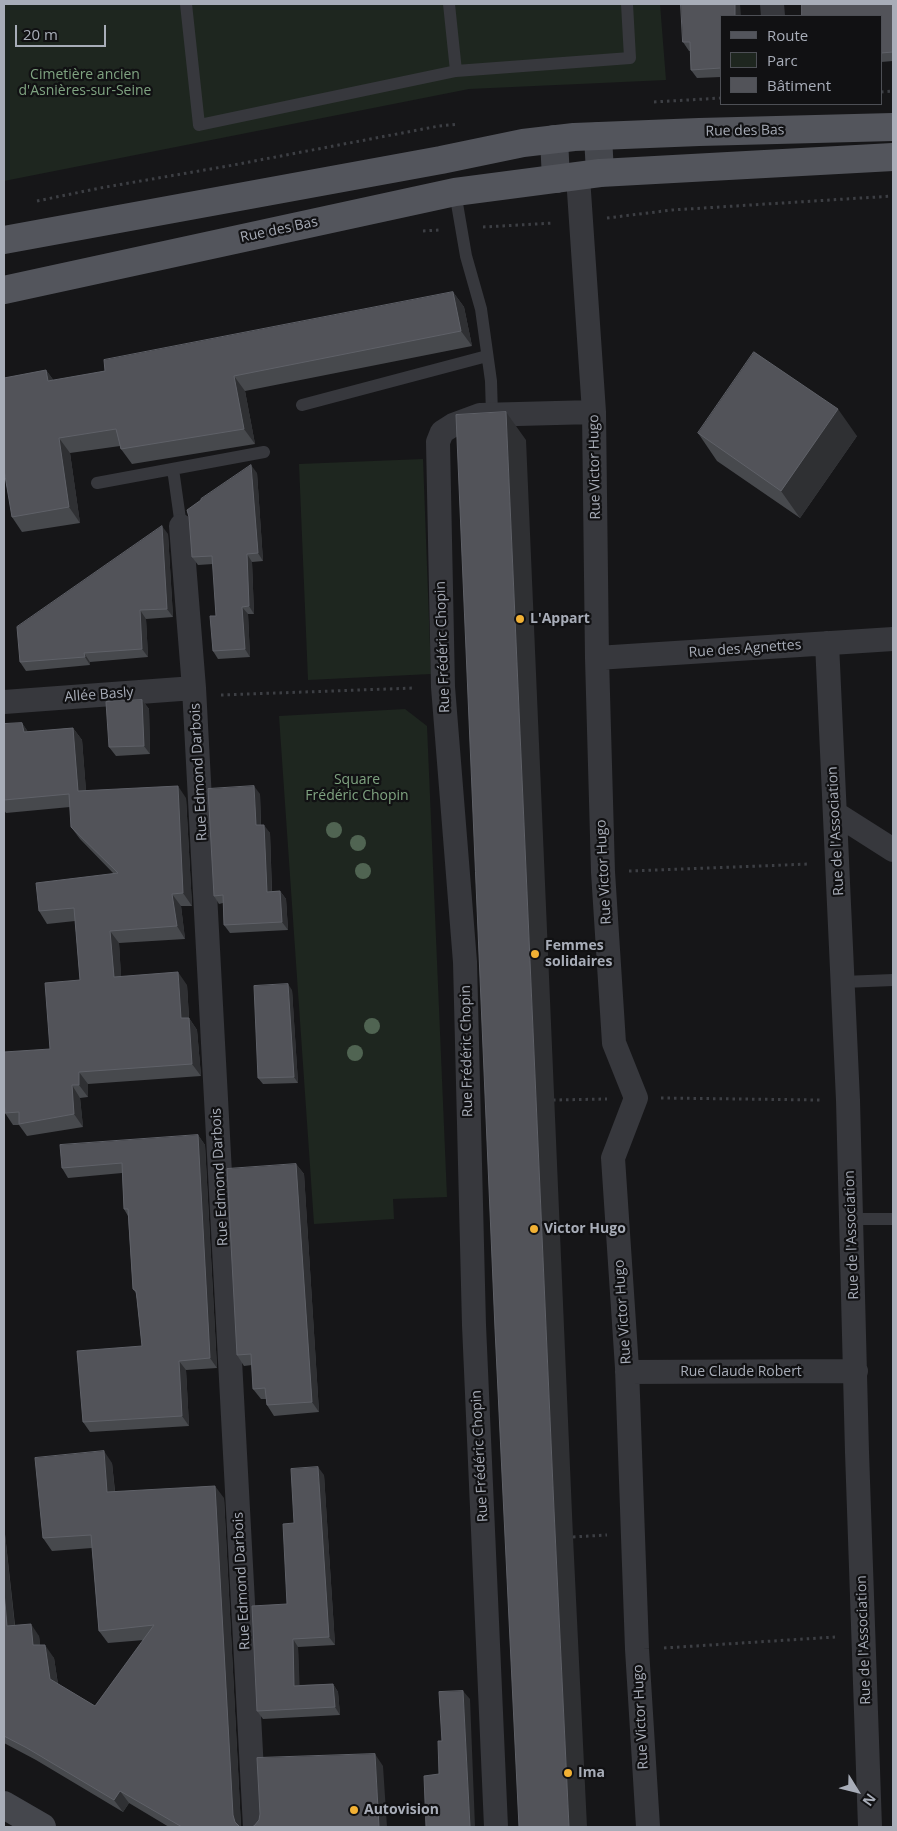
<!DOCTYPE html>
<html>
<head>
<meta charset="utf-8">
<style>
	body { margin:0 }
	#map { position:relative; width:897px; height:1831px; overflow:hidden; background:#161618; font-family:"Open Sans",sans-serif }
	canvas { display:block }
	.frame { position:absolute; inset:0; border:5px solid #a8adb8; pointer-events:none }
	.legend { position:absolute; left:720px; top:15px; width:162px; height:90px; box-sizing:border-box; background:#111113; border:1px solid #4d4f55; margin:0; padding:6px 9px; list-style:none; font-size:15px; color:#a8adb8 }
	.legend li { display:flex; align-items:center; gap:10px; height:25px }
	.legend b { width:25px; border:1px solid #4d4f55 }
	.north { position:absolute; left:832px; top:1766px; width:50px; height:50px; -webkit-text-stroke:4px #111113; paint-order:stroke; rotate:126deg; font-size:14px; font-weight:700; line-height:20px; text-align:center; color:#a8adb8 }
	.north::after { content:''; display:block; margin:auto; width:18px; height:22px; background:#a8adb8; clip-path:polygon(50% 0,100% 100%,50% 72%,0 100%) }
	.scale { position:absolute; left:15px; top:25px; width:91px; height:22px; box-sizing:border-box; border:2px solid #a8adb8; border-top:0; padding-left:6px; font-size:15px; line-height:18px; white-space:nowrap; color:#a8adb8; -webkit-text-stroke:4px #111113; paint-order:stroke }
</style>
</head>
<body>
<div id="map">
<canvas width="897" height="1831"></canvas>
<div class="frame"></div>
<ul class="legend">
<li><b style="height:6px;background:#53555c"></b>Route</li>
<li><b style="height:14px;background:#1e261f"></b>Parc</li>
<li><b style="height:14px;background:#525359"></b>Bâtiment</li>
</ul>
<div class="north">N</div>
<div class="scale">20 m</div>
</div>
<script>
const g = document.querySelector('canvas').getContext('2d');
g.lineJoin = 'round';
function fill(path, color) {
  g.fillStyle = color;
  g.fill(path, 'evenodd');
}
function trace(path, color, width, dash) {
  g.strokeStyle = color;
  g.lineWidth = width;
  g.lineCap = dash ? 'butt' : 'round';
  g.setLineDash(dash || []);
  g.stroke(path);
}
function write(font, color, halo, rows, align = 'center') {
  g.font = font + ' "Open Sans",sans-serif';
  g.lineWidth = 4.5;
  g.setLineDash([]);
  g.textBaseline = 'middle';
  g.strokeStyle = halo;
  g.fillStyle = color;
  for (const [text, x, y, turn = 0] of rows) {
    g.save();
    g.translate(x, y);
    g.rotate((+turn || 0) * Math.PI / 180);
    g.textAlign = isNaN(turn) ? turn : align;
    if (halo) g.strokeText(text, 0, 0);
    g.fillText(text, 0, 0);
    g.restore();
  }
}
const green = new Path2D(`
	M4,4h656l6,76 -197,9 -465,92z
	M423,459l8,215 -123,6 -9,-216z
	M405,709l22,17 20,471 -54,2 1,20 -80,5 -35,-508z`);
const path = new Path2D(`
	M881,92l12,-1
	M654,102l67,-4
	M37,201l63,-13 128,-22 211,-40 20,-2
	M607,218l65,-8 221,-14
	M483,227l71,-4
	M423,231l16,-1
	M221,695l194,-7
	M629,871l181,-7
	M661,1098l159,2
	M553,1100l54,-1
	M573,1537l34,-2
	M664,1648l171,-11`);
const lane = new Path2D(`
	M186,4l13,121 257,-54 174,-13 -3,-54
	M449,4l7,67
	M455,192l11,64 15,53 10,72 1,34
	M302,405l185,-49
	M173,469l8,57
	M97,483l167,-31
	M843,982l50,-2
	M851,1219h42`);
const street = new Path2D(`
	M772,4l1,12
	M578,177l16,235 3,246 6,214 11,171 22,55 -23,60 14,210 10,281 11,178
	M181,526l13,162 61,1139
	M827,643l21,457 9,352 13,375
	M597,658l296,-19
	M4,702l190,-14
	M835,813l58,37
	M627,1372l229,-1
	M496,1827l-22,-502 -9,-363 -22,-275 -5,-245 4,-10 11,-7 27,-10 114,-3`);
const secondary = new Path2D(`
	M598,136l2,37
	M554,139l2,40
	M4,1805l38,22`);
const primary = new Path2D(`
	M4,240l437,-80 82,-17 51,-6 125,-5 194,-5
	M4,290l451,-98 145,-19 293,-16`);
const trees = [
	[334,830],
	[358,843],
	[363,871],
	[372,1026],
	[355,1053]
];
const wall = new Path2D(`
	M893,4v57l-12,1v-46z
	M721,16v61l-24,1 -6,-8 -1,-19h-1l-6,-9z
	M453,292l11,15 8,39 -227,45 10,53 -123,20 -11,-15 -1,-3 -50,7 10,70 -58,9 -10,-15 34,-147 8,11 51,-10z
	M698,433l159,3 -57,82 -83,-57z
	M257,473l6,88 -11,1 2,52h-6l2,43 -32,2 -5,-8 3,-35 -3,-52 -15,1 -6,-8z
	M168,534l5,83 -27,2 2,38 -58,5v3l-64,6 -6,-9z
	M142,700l7,9 1,45 -34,2 -7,-9z
	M22,723l6,9 45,-4 9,12 4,51 100,7 6,108h-11l4,33 -66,4 2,34 66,8 2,33 8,12 4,46 -113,8v13l-8,1 3,29 -56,9 -8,-11h-6l-8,-12 45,-64 30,-69 -5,-59 -28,3 -8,-13 75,-37 -34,-35 -9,-12 -1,-20 -64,6 -2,-3v-86z
	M260,794l1,31 9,8 2,58h8l6,8 2,31 -58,3 -6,-8 -1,-22 -4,1 -5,-8z
	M292,990l6,93 -35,1 -5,-6z
	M198,1135l7,10 12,223 -31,2 3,56 -99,6 -7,-10 59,-76 -5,-47 -1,-6 -3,-4 -5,-73 -4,-7 -2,-36 -54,5 -6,-10z
	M296,1164l8,10 15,238 -45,4 -7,-11 -1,-6h-5l-8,-10 -1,-24 -8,1 -7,-11z
	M112,1463l3,28 109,7 17,329h1h-73l-40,-24 -6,9 -87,-52 -32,-17v-218l11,100 24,11 1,9 14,13 4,26 37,22 49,-66 -36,3 -9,-12 -7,-83 -40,3 -9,-13z
	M324,1475l11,170 -37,2 1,38 34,-1 5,8 2,23 -77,4 -6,-8 30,-107 7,-81z`);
const shadedWall = new Path2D(`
	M735,4h5l1,12h-6z
	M453,292l11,15 8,39 -11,-15z
	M46,370l11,15 -9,-4z
	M234,376l11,15 10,53 -11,-15z
	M838,409l19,27 -57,82 -19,-27z
	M506,412l20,28 47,1097 14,290h-18l-15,-317z
	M59,438l11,15 10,70 -11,-16z
	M251,465l6,8 6,88 -5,-8z
	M162,526l6,8 5,83 -6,-8z
	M247,554l5,8 2,52 -5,-8z
	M242,607l6,7 2,43 -5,-8z
	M140,610l6,9 2,38 -6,-8z
	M84,653l6,9v3l-5,-8z
	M142,700l7,9 1,45 -6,-8z
	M22,723l8,12 -6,-3z
	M73,728l9,12 5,64 -9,-13z
	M178,786l8,12 6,108 -9,-13z
	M254,786l6,8 1,40 -5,-9z
	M264,825l6,8 2,67 -5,-8z
	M280,891l6,8 2,31 -6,-8z
	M172,894l9,12 4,33 -8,-13z
	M110,931l9,12 3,47 -8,-13z
	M178,972l9,13 2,33 8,12 4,46 -9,-12 -11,-46z
	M288,984l4,6 6,93 -4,-6z
	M79,1072l9,12v13l-9,-12z
	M72,1085l8,13 3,29 -9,-13z
	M198,1135l7,10 12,223 -7,-10z
	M296,1164l8,10 15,238 -7,-10z
	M179,1361l7,9 3,56 -7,-10z
	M104,1451l8,12 4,41 -9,-12z
	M318,1467l6,8 11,170 -6,-8z
	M215,1486l9,12 17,329h-3l-3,-5 -2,-7z
	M4,1525l12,113 -9,-12 -3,-34z
	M31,1624l8,12 3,22 -9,-13z
	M293,1639l5,8 2,47 -6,-8z
	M45,1645l9,13 5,34 -9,-13z
	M333,1684l5,8 2,23 -5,-8z
	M463,1691l7,8 5,128h-5z
	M375,1754l8,12 4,61h-8z
	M120,1791l9,12 -6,9 -9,-12z`);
const building = new Path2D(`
	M681,4h54v12h-14v52l-30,2 -1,-28h-7z
	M802,4h91v48l-12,1v-37h-79z
	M453,292l8,39 -227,45 10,53 -123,20 -5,-20 -57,9 10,69 -57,10 -8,-47v-92l42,-8 2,11 57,-10 -1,-11z
	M754,352l84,57 -57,82 -83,-58z
	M506,412l48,1098 15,317h-50l-24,-498 -39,-914z
	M251,465l7,88 -11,1 2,52 -7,1 3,42 -32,2 -3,-35h6l-4,-60 -20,1 -3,-40 -2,-7 14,-10v-1z
	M162,526l5,83 -27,1 2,39 -58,4 1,4 -65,5 -3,-35z
	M142,700l2,46 -35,1 -3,-45z
	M22,723l2,9 49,-4 5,63 100,-5 5,107 -11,1 5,32 -67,5 4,46 64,-5 3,46h8l3,46 -113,8v13h-7l2,29 -55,10v-12l-14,1 -1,-15v-46l46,-3 -5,-66 35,-3 -6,-72 -35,3 -3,-28 82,-10 -47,-46 -2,-33 -65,6v-76z
	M254,786l2,39h8l3,67 13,-1 2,31 -58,3 -1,-30 -9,1 -6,-107z
	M288,984l6,93 -36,1 -4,-92z
	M198,1135l12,223 -31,3 3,55 -99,6 -6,-71 65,-5 -5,-47 -1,-8 -3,-2 -5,-80h-4l-2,-46 -60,5 -2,-23z
	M296,1164l16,238 -45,3 -2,-17 -12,1 -2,-35 -14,1 -10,-186z
	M104,1451l3,41 108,-6 18,329 2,7 5,5h2h-60l-62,-36 -6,9 -87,-52 -23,-12v-144l3,34 24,-2 2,21h12l5,34 45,27 59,-81 -55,6 -8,-96 -48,3 -8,-80z
	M318,1467l11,170 -36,2 1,47 39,-2 2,23 -78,4 -5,-105 35,-2 -4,-80 11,-1 -3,-54z
	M463,1691l7,136h-44l-2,-51 15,-2 -1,-33h4l-3,-49z
	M375,1754l4,73h-128l3,-1 5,-6 1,-6 -3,-56z`);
const markers = [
	[520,619,5,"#f2b134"],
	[535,954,5,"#f2b134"],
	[534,1229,5,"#f2b134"],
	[568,1773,5,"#f2b134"],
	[354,1810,5,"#f2b134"]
];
const parkNames = [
	["Cimetière ancien",85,75],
	["d'Asnières-sur-Seine",85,91],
	["Square",357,780],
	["Frédéric Chopin",357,796]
];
const streetNames = [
	["Rue des Bas",745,131,-1],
	["Rue des Bas",279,230,-12],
	["Rue Victor Hugo",595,467,-91],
	["Rue Frédéric Chopin",443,647,-92],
	["Rue des Agnettes",745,649,-4],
	["Allée Basly",99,695,-4],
	["Rue Edmond Darbois",199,772,-93],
	["Rue de l'Association",836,831,-93],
	["Rue Victor Hugo",604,872,-93],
	["Rue Frédéric Chopin",467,1051,-91],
	["Rue Edmond Darbois",220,1177,-93],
	["Rue de l'Association",852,1235,-92],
	["Rue Victor Hugo",623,1312,-94],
	["Rue Claude Robert",741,1372],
	["Rue Frédéric Chopin",480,1456,-93],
	["Rue Edmond Darbois",242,1581,-93],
	["Rue de l'Association",864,1640,-92],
	["Rue Victor Hugo",641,1717,-93]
];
const poiNames = [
	["L'Appart",530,619],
	["Femmes",545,946],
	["solidaires",545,962],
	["Victor Hugo",544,1229],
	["Ima",578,1773],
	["Autovision",364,1810]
];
fill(green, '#1e261f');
trace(path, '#3d3f44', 3, [2.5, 4]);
trace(lane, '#37383d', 12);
trace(street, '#37383d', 24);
trace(secondary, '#45474d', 28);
trace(primary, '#53555c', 28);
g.fillStyle = '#506452';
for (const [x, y] of trees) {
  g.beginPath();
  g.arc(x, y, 8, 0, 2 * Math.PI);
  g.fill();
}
fill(wall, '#47494d');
fill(shadedWall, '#2f3033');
fill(building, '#525359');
trace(building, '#5f6168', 1);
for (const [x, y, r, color] of markers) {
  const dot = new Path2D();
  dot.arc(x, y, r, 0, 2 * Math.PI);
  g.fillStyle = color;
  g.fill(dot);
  trace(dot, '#111113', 2);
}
write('14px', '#7fa381', '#111113', parkNames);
write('14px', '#a8adb8', '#111113', streetNames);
write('bold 14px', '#a8adb8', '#111113', poiNames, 'left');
</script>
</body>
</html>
